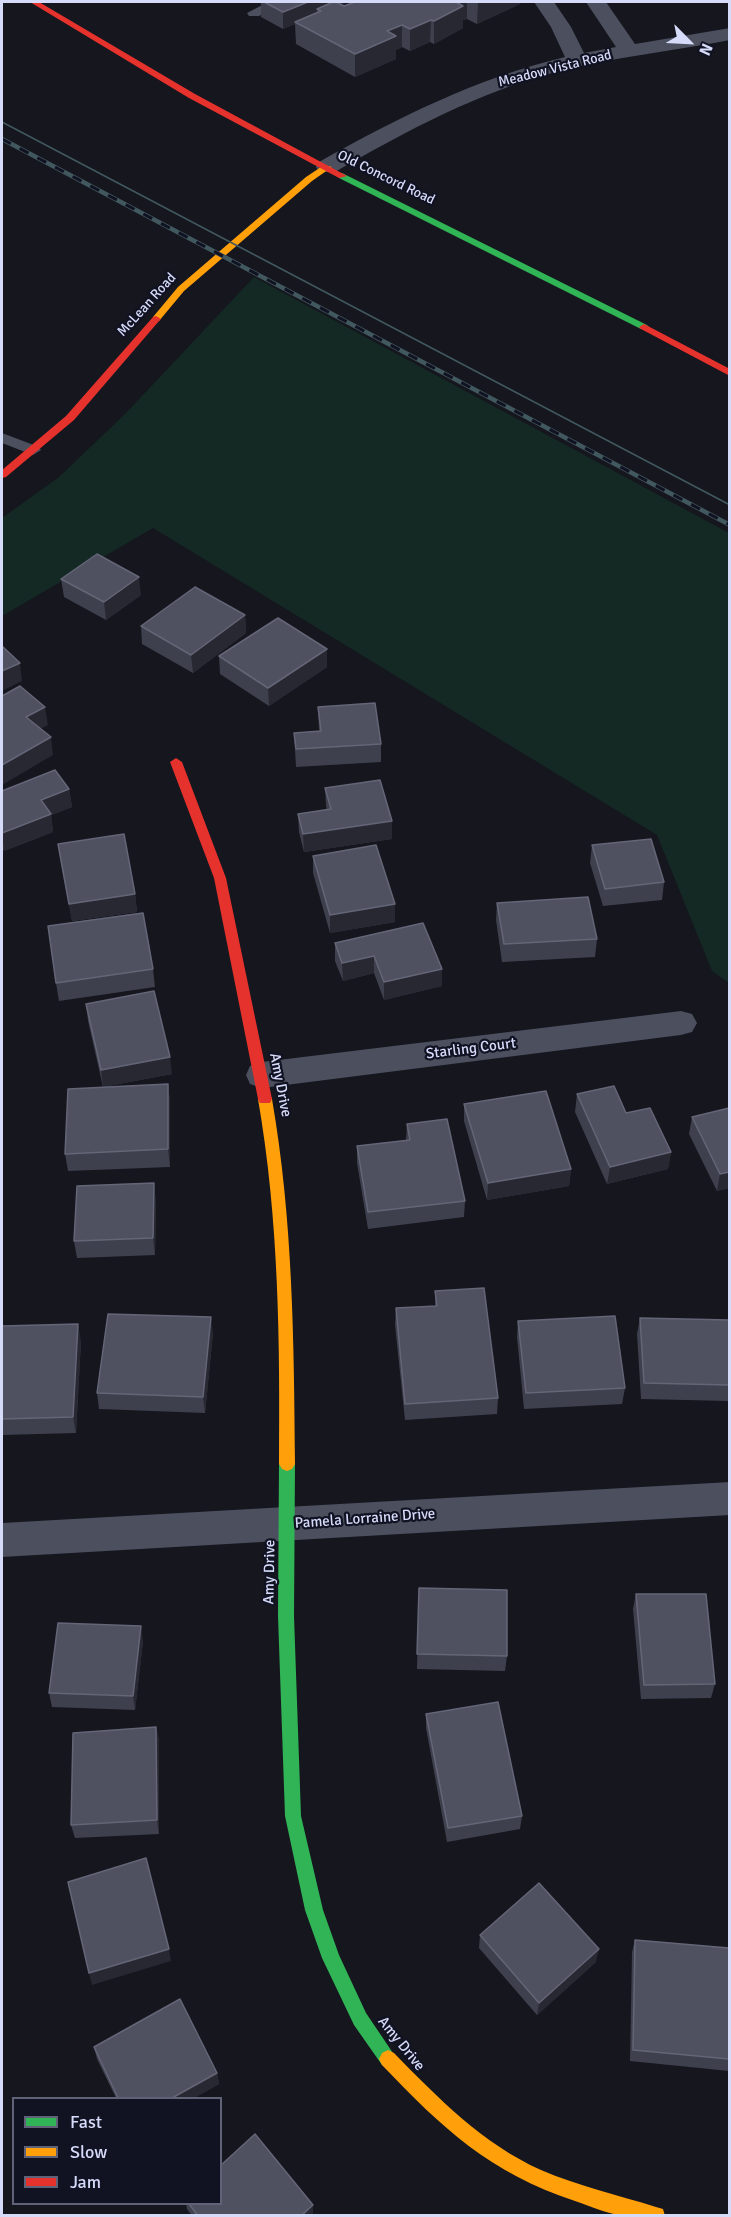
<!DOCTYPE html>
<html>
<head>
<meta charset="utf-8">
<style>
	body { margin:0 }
	#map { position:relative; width:731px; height:2217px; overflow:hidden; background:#15161e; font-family:Signika,sans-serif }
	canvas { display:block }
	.frame { position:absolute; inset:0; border:3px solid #d6dbfa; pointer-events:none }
	.legend { position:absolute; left:12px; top:2097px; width:210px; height:108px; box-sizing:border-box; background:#111222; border:2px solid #606278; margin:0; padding:8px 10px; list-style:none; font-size:18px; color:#d6dbfa }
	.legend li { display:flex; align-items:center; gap:12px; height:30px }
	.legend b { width:30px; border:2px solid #606278 }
	.north { position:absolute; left:659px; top:12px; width:60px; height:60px; -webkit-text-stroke:4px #111222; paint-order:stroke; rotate:114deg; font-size:16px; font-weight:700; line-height:24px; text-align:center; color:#d6dbfa }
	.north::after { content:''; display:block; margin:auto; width:21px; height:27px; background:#d6dbfa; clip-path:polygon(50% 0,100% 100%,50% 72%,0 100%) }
</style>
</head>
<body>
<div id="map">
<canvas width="731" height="2217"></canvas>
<div class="frame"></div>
<ul class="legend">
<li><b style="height:8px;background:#30b455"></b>Fast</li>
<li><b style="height:8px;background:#ff9f0a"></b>Slow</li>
<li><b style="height:8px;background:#e5322d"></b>Jam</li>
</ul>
<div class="north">N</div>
</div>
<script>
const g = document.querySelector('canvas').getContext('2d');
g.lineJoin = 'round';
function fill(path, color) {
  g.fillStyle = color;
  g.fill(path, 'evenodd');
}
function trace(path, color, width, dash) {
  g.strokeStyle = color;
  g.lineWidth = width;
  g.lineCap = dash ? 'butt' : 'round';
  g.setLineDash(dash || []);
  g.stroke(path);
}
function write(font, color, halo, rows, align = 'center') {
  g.font = font + ' Signika,sans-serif';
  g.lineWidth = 4.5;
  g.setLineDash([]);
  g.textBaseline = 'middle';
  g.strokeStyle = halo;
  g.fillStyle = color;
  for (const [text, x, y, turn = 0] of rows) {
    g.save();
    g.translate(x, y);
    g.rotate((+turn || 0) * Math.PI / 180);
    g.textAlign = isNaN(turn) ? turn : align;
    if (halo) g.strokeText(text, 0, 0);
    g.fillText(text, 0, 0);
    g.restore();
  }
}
const green = new Path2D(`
	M254,277l475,256v450l-17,-12 -55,-136 -504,-307 -151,88v-98l57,-41 67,-64z`);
const lane = new Path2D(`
	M268,2h15l-24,14h-10l-2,-3z
	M2,433l37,14 2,3 -8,5 -31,-12z`);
const street = new Path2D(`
	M534,2h20l17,25 13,26 32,-6 -30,-45h20l29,42 95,-16v12c-57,11 -115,17 -171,31 -80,21 -153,60 -224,101h-16l-3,-5 3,-5c78,-44 158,-84 246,-105l-14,-30z
	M681,1011l11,3 5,9 -5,9 -11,3 -419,53 -12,-4 -4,-9 4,-9 12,-4z
	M730,1482v33l-728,42v-34z`);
const fast = new Path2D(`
	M342,173l305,152 2,2 -8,2 -302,-151v-4z
	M287,1457l5,2 3,5 -1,152 7,200 22,94 16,45 27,58 31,46 -3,6 -6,3 -6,-3 -28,-40 -32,-67 -17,-48 -20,-94 -7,-200 1,-152 3,-5z`);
const slow = new Path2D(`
	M324,165l8,2 -20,14 -128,110 -25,30h-6v-4l25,-30 128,-110z
	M265,1094l5,1 2,4c21,121 22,242 23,365l-3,5 -5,2 -5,-2 -3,-5c1,-123 0,-244 -21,-365l2,-4z
	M388,2050l6,3c44,45 89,91 147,117 37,16 77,25 115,37l7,2 2,7c-13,0 -28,1 -41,0 -16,-2 -34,-10 -49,-15 -85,-28 -133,-73 -193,-136l-3,-6 3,-6z`);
const jam = new Path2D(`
	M30,2h9l156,92 152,82 -8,2 -150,-80z
	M156,316l5,3 -2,2 -85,99 -68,57 -4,1v-8l64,-54 87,-99z
	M644,324l86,45v7l-89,-47 -2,-2z
	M176,758l6,4 44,116 46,221 -2,4h-10l-2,-4 -44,-221 -44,-116z`);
const tram = new Path2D(`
	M2,122l728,383`);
const rail = new Path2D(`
	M2,139l728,386`);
const wall = new Path2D(`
	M261,2h87l-7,2 3,2 5,-2v-2h171v2l-43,20 -10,-5 -4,1v8l-29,16 -4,-2 -20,9 -8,-4 -6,3v9l-41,18 -59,-33 -1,-20 -12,5 -22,-12z
	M61,579l80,16 -35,25 -42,-23z
	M245,615l1,18 -53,40 -51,-29 -1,-18z
	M219,656l108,11 -58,39 -49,-32z
	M318,707l63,37v18l-85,5 -2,-34 25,-2z
	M325,788l67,51 -88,13 -5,-20 -1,-18 29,-4 -1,-4z
	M69,789l3,18 -21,8 2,17 -49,19 -2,-4v-56z
	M58,844l77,50 2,18 -65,9z
	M592,845l72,37 -2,18 -59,6 -13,-43z
	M313,856l82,66 -65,11 -17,-60z
	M497,903l100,36 -2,18 -93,5 -6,-42z
	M335,943l107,26v17l-58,14 -10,-27 -31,8 -8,-20z
	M153,969l2,18 -96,14 -3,-18z
	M86,1004l86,70 -69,13 -15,-66z
	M168,1084l2,18v65l-102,4 -3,-17z
	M577,1094l49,19 45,39 -3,17 -61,15 -32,-72z
	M464,1104l107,65 -2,17 -82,14 -23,-79z
	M692,1117l37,71 -12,3 -28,-57z
	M407,1124l58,77 -1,16 -96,12 -11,-66v-17l49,-6z
	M156,1200l-1,55 -78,3 -3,-17z
	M435,1291l63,107 -1,16 -92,6 -10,-95 1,-17 39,-2z
	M640,1318l89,2v81l-88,-2 -4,-65z
	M518,1321l107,67 -3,16 -98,5 -7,-72z
	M2,1326l79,15 -5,92 -74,2z
	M213,1333l-8,80 -106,-4 -2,-16z
	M419,1588l88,68 -2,15 -88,-2z
	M636,1594l79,90 -4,14 -70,1 -8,-90z
	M143,1641l-8,69 -83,-3 -3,-14z
	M426,1714l96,102 -2,13 -73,13 -21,-114z
	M156,1727l3,14v93l-84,4 -4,-13z
	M480,1935l116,27 -59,53 -58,-67z
	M635,1940l94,8v123l-99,-10 2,-109z
	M94,2047l123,26 2,11 -25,14h-78l-19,-39z
	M186,2204l127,1v10l-1,1h-120l-5,-7z`);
const shadedWall = new Path2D(`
	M308,2h40l-27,11v-2l-4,-2v6l-22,7v2l-12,5v-17z
	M455,2h12v17l-4,1v8l-29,16v-23z
	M478,2h42v2l-43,20z
	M431,20l-1,22 -20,9v-22z
	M402,25v22l-6,3v9l-41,18v-23l32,-23z
	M139,577l2,18 -35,25 -2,-18z
	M245,615l1,18 -53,40 -2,-18z
	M327,649v18l-58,39 -1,-18z
	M20,663l2,18 -20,10v-20z
	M45,707l3,18 -19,10 -3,-18z
	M51,737l2,18 -51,30v-20z
	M69,789l3,18 -21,8 2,17 -49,19 -2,-18 39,-33z
	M392,821v18l-88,13 -1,-18z
	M135,894l2,18 -65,9 -3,-17z
	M395,904v18l-65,11v-18z
	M374,956v17l-31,8 -1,-18z
	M442,969v17l-58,14v-18z
	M170,1057l2,17 -69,13 -2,-17z
	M168,1084l2,18v65l-2,-18z
	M671,1152l-3,17 -61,15 3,-17z
	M571,1169l-2,17 -82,14 1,-17z
	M729,1172v16l-12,3 3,-17z
	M154,1183l2,17 -1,55 -2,-17z
	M211,1317l2,16 -8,80 -2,-16z
	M78,1324l3,17 -5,92 -3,-16z
	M141,1626l2,15 -8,69 -2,-14z
	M156,1727l3,14v93l-2,-14z
	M169,1949l2,12 -79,24 -3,-12z
	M599,1949l-3,13 -59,53 2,-12z
	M217,2073l2,11 -25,14h-22z
	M313,2205v10l-1,1h-11z`);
const building = new Path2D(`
	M264,2h44l-25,10z
	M333,2h3l8,4 11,-4h101l7,4 -29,15 -3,-1 -21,9 -8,-4 -15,6 9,5 -41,18 -60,-32 26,-11 -4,-2z
	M97,554l42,23 -35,25 -43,-23z
	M195,587l50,28 -54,40 -50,-29z
	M278,618l49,31 -59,39 -49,-32z
	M2,646l18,17 -18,8z
	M20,686l25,21 -19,10 25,20 -49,28v-69z
	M375,703l6,41 -85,5 -2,-16 27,-2 -3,-24z
	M55,770l14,19 -28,11 10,14 -49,19v-42z
	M380,780l12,41 -89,13 -5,-20 33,-5 -6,-21z
	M124,834l11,60 -66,10 -11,-60z
	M651,839l13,43 -59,7 -13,-44z
	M376,845l19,59 -65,11 -17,-59z
	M588,897l9,42 -93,5 -7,-41z
	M143,913l10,56 -97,14 -8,-57z
	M423,923l19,46 -58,13 -10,-26 -32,7 -7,-20z
	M154,991l16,66 -69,13 -15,-66z
	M168,1084v65l-103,5 3,-65z
	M614,1086l12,27 24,-5 21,44 -61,15 -33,-73z
	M546,1091l25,78 -83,14 -24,-79z
	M729,1108v64l-9,2 -28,-57z
	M447,1119l18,82 -97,11 -11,-66 53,-6 -3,-16z
	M154,1183l-1,55 -79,3 3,-55z
	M484,1288l14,110 -93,6 -9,-96 41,-2 -2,-15z
	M108,1314l103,3 -8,80 -106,-4z
	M615,1316l10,72 -99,5 -8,-72z
	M640,1318l89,2v65l-85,-2z
	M78,1324l-5,93 -71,2v-93z
	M419,1588l88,2v66l-90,-2z
	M636,1594h70l9,90 -71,1z
	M58,1623l83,3 -8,70 -84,-3z
	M498,1702l24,114 -74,12 -22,-114z
	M156,1727l1,93 -86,5 2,-92z
	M146,1858l23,91 -80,24 -21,-91z
	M539,1883l60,66 -60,54 -59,-68z
	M635,1940l94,8v111l-96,-9z
	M180,1999l37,74 -45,25h-54l-24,-51z
	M255,2134l58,71 -12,11h-103l-9,-12h31v-38z`);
const farStreetnames = [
	["Meadow Vista Road",555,69,-14],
	["Old Concord Road",386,178,26],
	["McLean Road",147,305,-48]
];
const streetNames = [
	["Starling Court",471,1049,-7],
	["Amy Drive",280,1085,79],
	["Pamela Lorraine Drive",365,1519,-4],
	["Amy Drive",270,1572,-89],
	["Amy Drive",401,2044,51]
];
fill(green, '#142824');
fill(lane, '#4b4f5e');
fill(street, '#4b4f5e');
fill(fast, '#30b455');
fill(slow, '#ff9f0a');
fill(jam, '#e5322d');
trace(tram, '#42585f', 1.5);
trace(rail, '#42585f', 4.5);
trace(rail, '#111222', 3, [10]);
fill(wall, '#3e404d');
fill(shadedWall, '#272832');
fill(building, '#4f5060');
trace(building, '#646678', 1.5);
write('14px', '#d6dbfa', '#111222', farStreetnames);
write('15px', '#d6dbfa', '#111222', streetNames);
</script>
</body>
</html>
